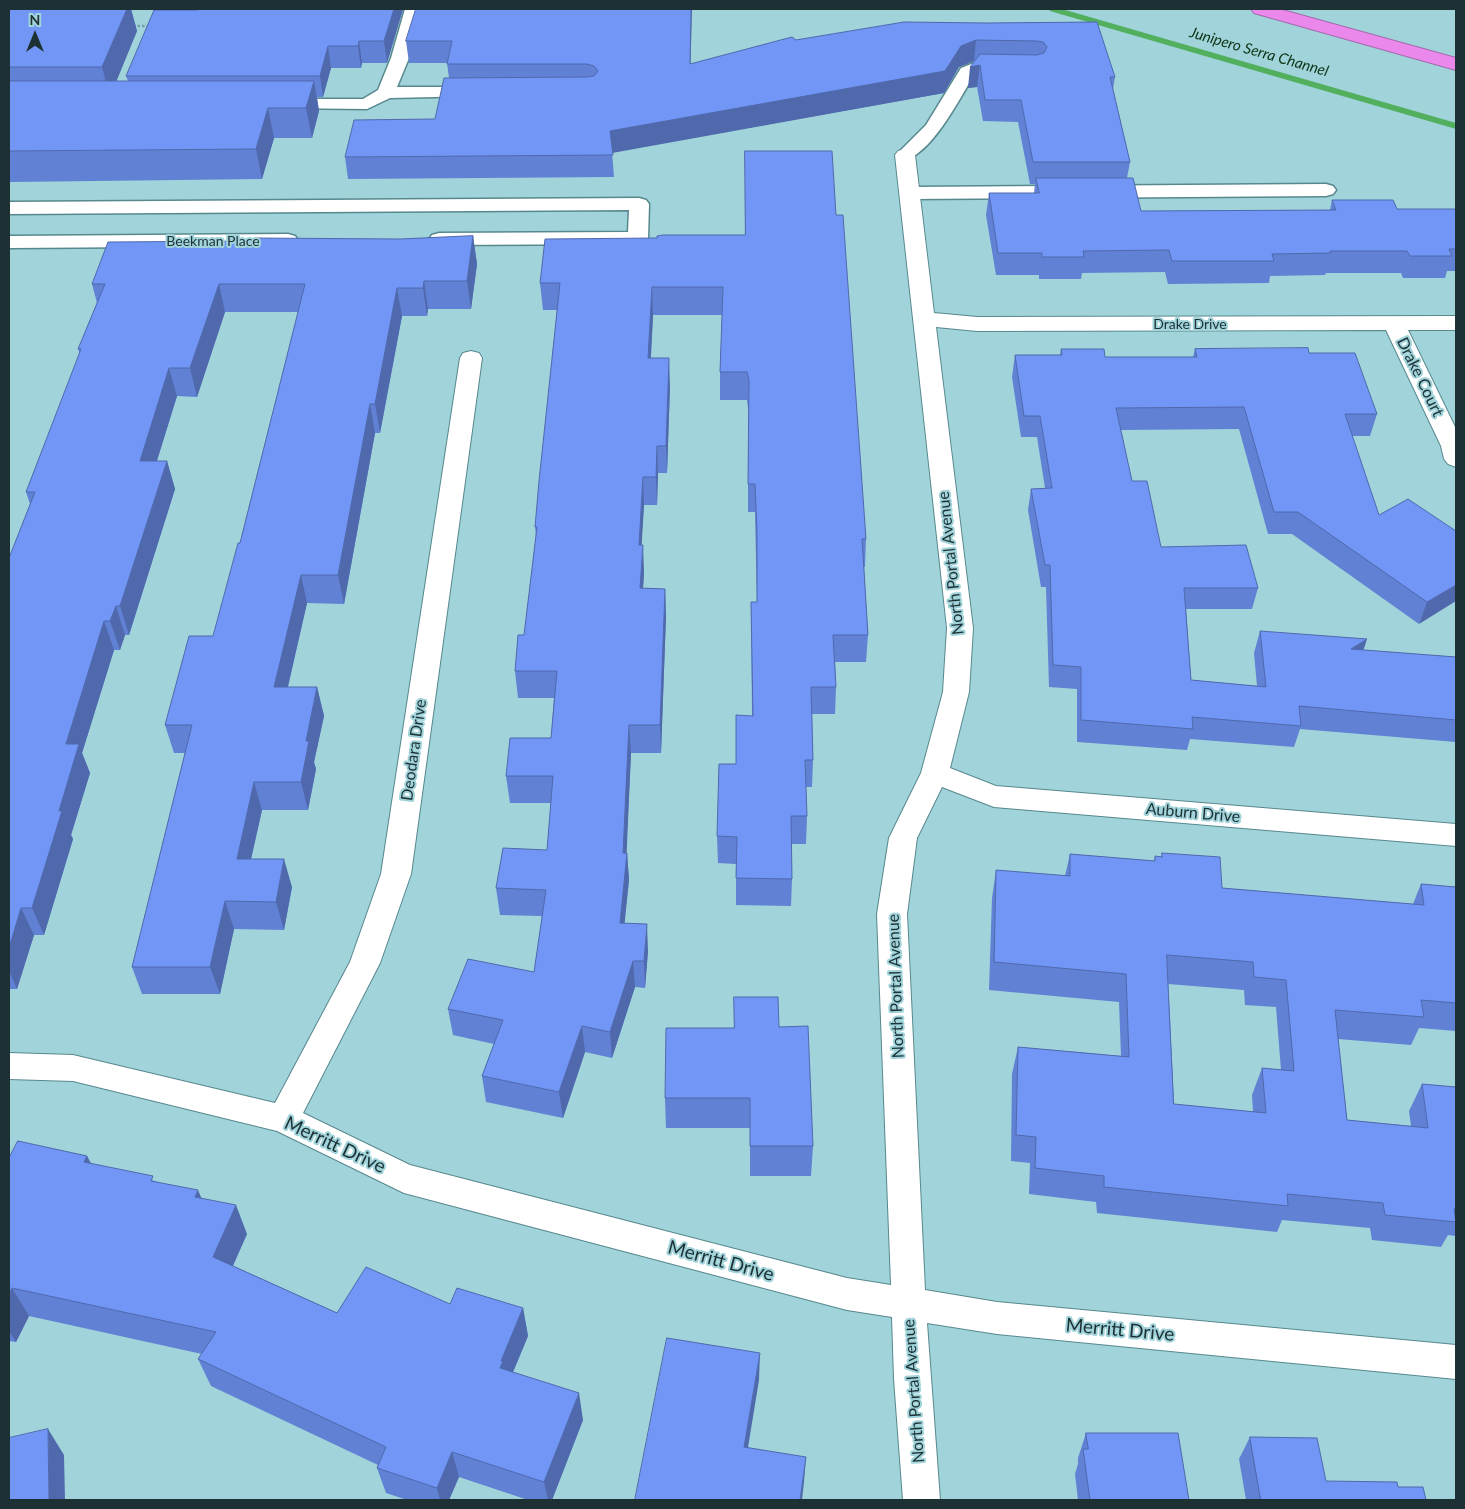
<!DOCTYPE html>
<html>
<head>
<meta charset="utf-8">
<style>
	body { margin:0 }
	#map { position:relative; width:1465px; height:1509px; overflow:hidden; background:#a0d3da; font-family:Lato,sans-serif }
	canvas { display:block }
	.frame { position:absolute; inset:0; border:10px solid #1d3134; pointer-events:none }
	.north { position:absolute; left:10px; top:10px; width:50px; height:50px; -webkit-text-stroke:4px #a0d3da; paint-order:stroke; rotate:0deg; font-size:14px; font-weight:700; line-height:20px; text-align:center; color:#1d3134 }
	.north::after { content:''; display:block; margin:auto; width:18px; height:22px; background:#1d3134; clip-path:polygon(50% 0,100% 100%,50% 72%,0 100%) }
</style>
</head>
<body>
<div id="map">
<canvas width="1465" height="1509"></canvas>
<div class="frame"></div>
<div class="north">N</div>
</div>
<script>
const g = document.querySelector('canvas').getContext('2d');
g.lineJoin = 'round';
function fill(path, color) {
  g.fillStyle = color;
  g.fill(path, 'evenodd');
}
function trace(path, color, width, dash) {
  g.strokeStyle = color;
  g.lineWidth = width;
  g.lineCap = dash ? 'butt' : 'round';
  g.setLineDash(dash || []);
  g.stroke(path);
}
function write(font, color, halo, rows, align = 'center') {
  g.font = font + ' Lato,sans-serif';
  g.lineWidth = 4;
  g.setLineDash([]);
  g.textBaseline = 'middle';
  g.strokeStyle = halo;
  g.fillStyle = color;
  for (const [text, x, y, turn = 0] of rows) {
    g.save();
    g.translate(x, y);
    g.rotate((+turn || 0) * Math.PI / 180);
    g.textAlign = isNaN(turn) ? turn : align;
    if (halo) g.strokeText(text, 0, 0);
    g.fillText(text, 0, 0);
    g.restore();
  }
}
const stream = new Path2D(`
	M1049,9h13l394,114v6l-406,-118z`);
const path = new Path2D(`
	M133,26h17`);
const service = new Path2D(`
	M405,9h17l-13,49 -12,29h78l6,1 3,4 -3,4 -91,2 -23,11 -90,-1 -3,-4 3,-4 6,-1h80l15,-9 13,-32z
	M974,63l37,2 3,4 -3,4h-34l-3,2c-13,21 -48,91 -76,84l-2,-4 30,-30 35,-57z
	M1326,184l7,2 3,4 -3,4 -7,2 -416,3 -7,-2 -3,-4 3,-4 7,-2z
	M639,198l7,2 3,4 -1,34 -3,4 -7,2 -199,1 -7,-2 -3,-4 3,-4 7,-2 189,-1 1,-22 -620,4v-12z
	M288,234l7,2 3,4 -3,4 -7,2 -279,2v-12z`);
const minor = new Path2D(`
	M905,149l7,2 3,4 19,158 43,4 479,-1v14h-48l48,99v38l-8,-3 -4,-5 -3,-13 -55,-116 -409,1 -41,-4 37,301 -4,64 -19,76 46,18 460,38v22l-462,-39 -52,-20 -25,51 -10,76 18,376 72,12 459,43v34l-459,-45 -70,-11 13,177h-37l-9,-121 -2,-62 -45,-7 -443,-117 -127,-62 -204,-50 -64,-2v-26l64,2 202,48 75,-141 31,-88 79,-516 3,-5 8,-2 8,2 3,5 -71,516 -31,89 -77,150 107,52 437,113 44,7 -14,-371 12,-76 32,-65 22,-81 4,-64 -52,-473 3,-4z`);
const motorway = new Path2D(`
	M1251,9h28l177,49v12l-202,-57z`);
const wall = new Path2D(`
	M9,9h122l6,22 -21,50h12l-2,-5 71,-66 1,-1h205l-16,54h-25l-1,5h-30l-8,29h-6l2,14 -7,27h-38l-12,41 -253,3z
	M416,9l275,55 105,-24 191,-17 110,-1 18,55 -2,12 17,73 -3,16 14,33 189,-1 2,-10 65,9h59v62h-9l-2,7h-42l-2,-5h-75l-1,2 -55,1 -1,7 -101,1 -3,-12 -83,1 -1,6h-42v-4h-43l-10,-60 3,-22h45l1,-9h-5l-12,-62 -35,-1 -6,-34 -9,1 6,-27 -15,6 -15,26 -332,59 2,25 -266,2 -3,-22 90,-38 14,-41 -2,-15h-38l-3,-22z
	M836,215l30,324 -1,28h-1l4,68 -2,27h-31l1,25 -1,27h-23l1,46 -1,27h-6l1,29 -1,28h-15l1,35 -1,27 -55,-1v-41l-18,-1 -1,-27 19,-72 16,-48 -1,-114h6l-1,-43 -1,-47h-7v-104l-1,-8h-27v-28l2,-57h-69l-2,43 19,28 -3,87h-9l-1,32h-13l-3,40 3,28 -1,15 22,1 1,27 -5,137h-30l-5,100h1l2,27 -5,43 24,28 -3,37 -10,-1 -23,71 -27,-6 -22,66 -77,-16 -4,-26 12,-32 -41,-9 -5,-26 86,-37 8,-56 -42,-1 -4,-27 51,-38 4,-47h-41l-4,-27 45,-38 3,-40h-36l-3,-27 9,-36 12,-99 -1,-9 22,-217h-14l-3,-27 117,-45 88,-3z
	M473,236l4,28 -6,45h-43l-1,7h-25l-22,117h-5l-31,171 -37,-1 -19,84h29l7,29 -10,46 2,7 -8,41h-46l-11,49 41,28 -8,43 -50,-1 -14,65h-78l-10,-27 53,-214h-11l-9,-28 48,-89 27,-93 58,-231h-73l-28,85 -20,-1 -20,65h10l8,28 -46,146h-4l-5,15h-6l-32,103 8,20 -19,62 2,4 -29,96h-10l-17,54h-8v-431l21,-54 -4,-12 54,-138 -2,-5 19,-46 -5,-19 161,-43 147,-2z
	M1061,349l44,8h88l2,-8 114,4 68,61 -7,22h-18l27,79 77,16 -37,93 -127,-90h-24l-29,-105 -118,1 11,51 29,66 97,41 -6,21h-66l5,71 66,6 -3,-33 6,-22 104,19 92,7v85l-156,-13 -6,18 -104,-8 -3,11 -110,-8v-53l-28,-2 -3,-100h-5l-13,-77 3,-21 14,-1 -8,-51h-16l-9,-60 3,-22h45z
	M1162,853l60,35 191,16 8,-20 35,3v144l-37,-3 -8,17 -73,-6 9,81 64,6 -2,-15 13,-27 34,3v149l-8,-1 -7,12 -69,-7 -2,-12 -88,-8 -5,12 -180,-19 -1,-11 -67,-8 1,-31 -19,-2 1,-87 6,-27 103,9 -2,-54 -130,-12 3,-92 4,-28 69,6 5,-22 84,7 1,-5 6,1zM1168,984l76,6 1,15 31,2 5,63 -19,-2 -10,27 1,17 -79,-8z
	M779,1027l34,119 -2,30h-61v-48h-84l-1,-30 69,-70z
	M87,1156l4,8 64,17 47,17 45,36 -14,32 104,47 113,-9 73,4 5,28 -15,36 70,48 -31,80h-24l-69,-23 -10,23h-42l-21,-7 -9,-25 1,-3 -167,-79 -13,-27 4,-5 -173,-38 -13,26 -7,-1v-183z
	M1086,1433l103,67h-111l-3,-26 3,-10v-6z
	M1250,1437l76,44 72,6 28,13h-180l-7,-41z`);
const shadedWall = new Path2D(`
	M127,9h4l6,22 -27,66 -8,-30z
	M394,9h9l-16,54 -3,-22z
	M691,9h1l-2,76v-21z
	M976,40l-2,21 -15,6 -15,26 -332,60 -2,-22 351,-85z
	M359,41l3,22 -1,5 -3,-22z
	M328,46l3,22 -8,29 -3,-21z
	M980,65l-3,22 -9,1 2,-21z
	M314,81l5,30 -7,27 -6,-30z
	M268,108l6,30 -12,41 -6,-30z
	M473,236l4,28 -6,45 -4,-28z
	M424,281l4,28 -1,7 -4,-28z
	M219,284l6,28 -28,85 -7,-29z
	M652,287l1,28 -4,71 -1,-28z
	M397,288l5,28 -22,117 -5,-29z
	M669,358l1,28 -3,87 -1,-27z
	M169,368l8,28 -29,93 -8,-28z
	M370,404l5,29 -31,171 -6,-29z
	M657,446l1,27 -1,32 -1,-28z
	M167,461l8,28 -46,146 -9,-29z
	M643,477l1,28 -4,68 -1,-28z
	M643,545l1,28 -3,43 -1,-28z
	M301,575l6,28 -26,113 -7,-29z
	M1456,585v16l-37,23 8,-22z
	M665,589l1,27 -5,137 -1,-28z
	M116,606l9,29 -5,15 -10,-29z
	M104,621l10,29 -32,103 8,20 -19,62 2,4 -29,96 -12,-27 27,-97 7,-67z
	M1367,639l-7,22 -9,-12z
	M317,687l7,29 -10,46 2,7 -8,41 -7,-28 5,-41z
	M629,725l2,28 -5,114 1,-14 2,27 -7,69 -2,-26z
	M254,782l8,28 -17,76 -8,-27z
	M284,859l8,28 -8,43 -8,-28z
	M225,901l9,28 -14,65 -10,-27z
	M21,908l13,27 -17,54 -8,-18v-23z
	M647,924l1,27 -3,37 -1,-27z
	M633,961l2,26 -23,71 -2,-26z
	M582,1026l3,26 -22,66 -4,-26z
	M87,1156l15,29 -18,-23z
	M198,1190l12,29 -15,-22z
	M236,1205l11,29 -23,51 -11,-28z
	M12,1288l17,28 -13,26 -7,-11v-36z
	M523,1308l5,28 -20,48 -8,-16 1,-7z
	M760,1353l-1,27 -15,92v-25z
	M579,1393l4,27 -31,80h-4l-4,-18z
	M48,1429l16,26 1,45h-16z
	M452,1452l7,25 -10,23h-9l-3,-12z
	M806,1457l-2,25 -2,18h-2z`);
const building = new Path2D(`
	M9,9h118l-25,58h-93z
	M198,9h196l-10,32h-25l-1,5h-30l-8,30h-194l28,-66h43z
	M416,9h275l-1,55 102,-27 4,3 108,-18 83,1 110,-1 18,55h-5l20,85h-97l-12,-62h-36l-5,-35 -10,2 10,-13 57,1 7,-2 3,-6 -4,-5 -6,-1 -61,-1 -15,6 -16,25 -335,60 3,24 -268,2 9,-37 81,-1 9,-41 143,-1 7,-1 4,-5 -4,-5 -7,-2h-140l5,-23h-46z
	M9,81h305l-8,27h-38l-12,41 -247,2z
	M745,151h87l4,64h7l23,324h-4l6,96h-35l3,52h-25l2,73h-8l2,56h-16l1,63 -56,-1 1,-41 -20,-1 2,-72h17v-49l17,1 -2,-114h6v-70l-2,-48h-7l1,-104 -2,-8h-27l3,-85h-71l-4,71h21l-3,88h-9l-1,31h-13l-4,68h4l-3,43 25,1 -5,136h-31l-6,128h4l-7,70 27,1 -3,37h-11l-23,71 -28,-6 -23,66 -77,-16 21,-56 -55,-11 20,-50 66,13 12,-82 -50,-2 7,-40 44,2 6,-74h-47l4,-38h41l6,-67h-42l3,-36h6l13,-108h-2l4,-46 21,-198h-20l5,-44 112,-1v-2l6,-1h82z
	M1036,178h97l8,33 195,-1 -4,-10h61l4,9h59v40h-7l3,7h-42l-3,-5h-77l1,2 -59,1 2,7h-102l-3,-11 -86,1 1,6h-42v-4h-44l-9,-60h50z
	M473,236l-6,45h-43l-1,7h-26l-22,116h-5l-32,171h-37l-27,112h43l-11,54h3l-8,41h-47l-17,77h47l-8,43 -51,-1 -15,66h-78l60,-242h-27l24,-89h24l25,-93h2l65,-259h-86l-29,84h-21l-29,93h27l-47,145h-4l-6,15h-6l-38,123h13l-20,67h3l-30,97h-11l-12,40v-390l26,-66h-9l55,-143h-3l27,-65h-13l16,-42 145,-1 1,-3 146,1z
	M1308,348l1,5h46l22,61h-32l34,101 29,-16 48,32v54l-29,17 -129,-90h-24l-30,-105 -128,1 16,73h15l14,66 85,-2 12,43h-74l7,92 75,7 -6,-56 107,8 -16,10 105,8v63l-157,-14 2,20 -109,-9 1,12 -112,-9v-53l-28,-2 -3,-100h-5l-14,-76 21,-1 -12,-72h-16l-9,-61h47l-1,-6h43l1,8h92l-2,-8z
	M1162,853l58,4 2,31 202,17 -3,-21 35,3v116l-35,-3 3,17 -89,-7 12,110 81,8 -6,-44 34,3v122h-2l2,13 -71,-7 -2,-12 -96,-9 1,12 -184,-19v-11l-69,-8 1,-31 -20,-2 2,-88 111,10 -3,-83 -132,-12 2,-92 74,6v-22l85,7v-5l7,1zM1167,955l86,7 1,15 32,3 8,91 -32,-3 4,45 -92,-9z
	M734,997h44l1,30 29,-1 5,120h-63v-48h-85l1,-70h68z
	M18,1141l69,15 -3,6 69,14 -2,5 47,9 -3,7 41,8 -23,52 124,56 29,-46 84,37 7,-16 66,20 -22,53h2l-3,7 79,25 -35,89 -92,-30 -15,36 -60,-20 9,-21 -188,-88 18,-27 -204,-44 -3,7v-137z
	M667,1338l93,15 -16,94 62,10 -6,43h-165z
	M48,1429l1,71h-40v-62z
	M1086,1433h92l11,67h-99l-7,-51h5z
	M1250,1437l67,1 9,43 71,1 1,5h25l3,13h-165z`);
const farStreetnames = [
	["Beekman Place",213,241],
	["Drake Drive",1190,324]
];
const farWaternames = [
	["Junipero Serra Channel",1259,52,16]
];
const streetNames = [
	["Drake Court",1420,377,64],
	["North Portal Avenue",951,563,-96],
	["Deodara Drive",414,750,-82],
	["Auburn Drive",1193,813,5],
	["North Portal Avenue",896,986,-92],
	["North Portal Avenue",914,1391,-94]
];
const nearStreetnames = [
	["Merritt Drive",335,1145,25],
	["Merritt Drive",721,1261,15],
	["Merritt Drive",1120,1330,5]
];
fill(stream, '#51af5e');
trace(service, '#57888e', 3);
trace(minor, '#57888e', 2);
trace(motorway, '#a36aac', 2);
trace(path, '#77a0a6', 2.5, [2.5, 2]);
fill(service, '#fff');
fill(minor, '#fff');
fill(motorway, '#eb88ec');
fill(wall, '#6181d4');
fill(shadedWall, '#4f69ac');
fill(building, '#7196f6');
trace(building, '#4f69ac', 1);
write('14px', '#1d3134', '#a0d3da', farStreetnames);
write('italic 15px', '#0e3515', '#a0d3da', farWaternames);
write('16px', '#1d3134', '#a0d3da', streetNames);
write('19px', '#1d3134', '#a0d3da', nearStreetnames);
</script>
</body>
</html>
